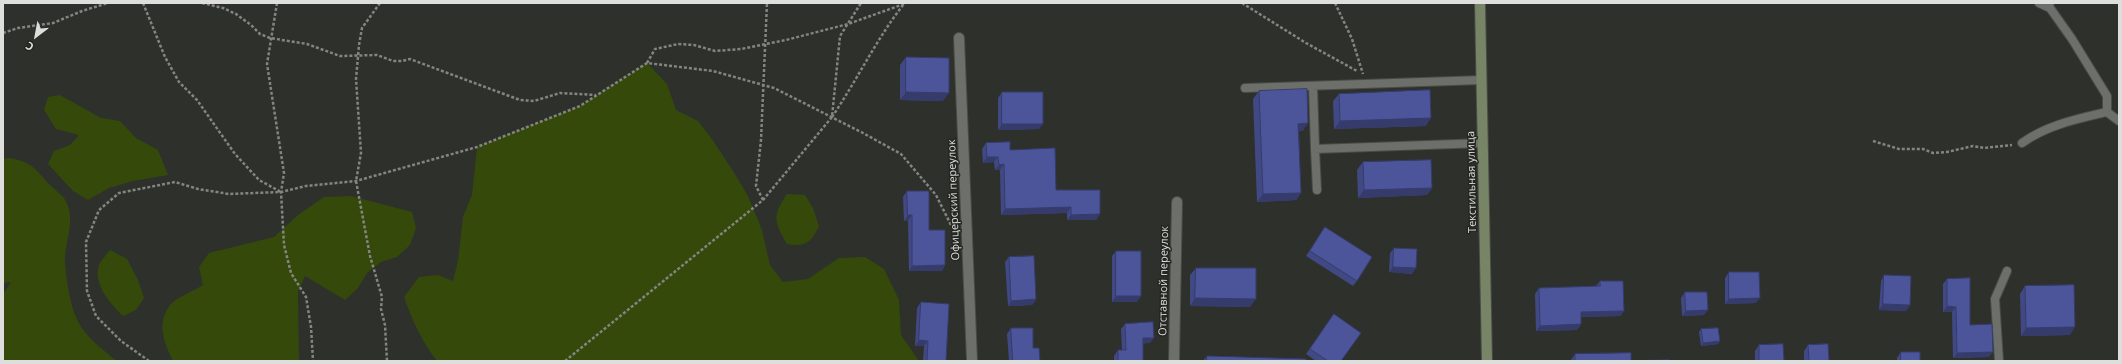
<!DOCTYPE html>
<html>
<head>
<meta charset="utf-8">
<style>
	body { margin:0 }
	#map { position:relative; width:2122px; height:364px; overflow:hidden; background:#2e302b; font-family:"Open Sans",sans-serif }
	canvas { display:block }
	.frame { position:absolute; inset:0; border:4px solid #dedfdc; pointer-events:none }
	.north { position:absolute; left:16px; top:16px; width:40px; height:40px; -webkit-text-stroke:3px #242622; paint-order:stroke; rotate:212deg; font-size:11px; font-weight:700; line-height:16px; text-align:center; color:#dedfdc }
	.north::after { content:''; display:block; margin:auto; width:14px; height:18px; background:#dedfdc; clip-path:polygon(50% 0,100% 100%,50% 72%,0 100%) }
</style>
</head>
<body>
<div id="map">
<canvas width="2122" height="364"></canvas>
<div class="frame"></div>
<div class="north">С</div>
</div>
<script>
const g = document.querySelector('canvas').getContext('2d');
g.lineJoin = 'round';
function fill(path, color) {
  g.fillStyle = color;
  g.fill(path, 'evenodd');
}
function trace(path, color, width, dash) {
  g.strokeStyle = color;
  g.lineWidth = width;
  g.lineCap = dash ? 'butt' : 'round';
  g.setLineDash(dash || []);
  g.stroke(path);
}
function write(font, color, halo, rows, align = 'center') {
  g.font = font + ' "Open Sans",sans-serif';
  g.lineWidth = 3;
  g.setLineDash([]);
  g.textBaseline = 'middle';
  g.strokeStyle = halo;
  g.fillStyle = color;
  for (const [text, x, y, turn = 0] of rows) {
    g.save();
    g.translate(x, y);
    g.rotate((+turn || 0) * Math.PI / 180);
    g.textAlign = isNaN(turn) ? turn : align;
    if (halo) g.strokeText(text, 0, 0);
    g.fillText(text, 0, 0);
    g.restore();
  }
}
const green = new Path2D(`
	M647,63l20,21 9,26 22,11 14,18 21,32 15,25 14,34 8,35 13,17 25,-3 31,-21 26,-1 19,12 15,31 2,35 18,26h-482c-15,-19 -25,-41 -33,-64l15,-20 19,-2 15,6 5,-20 5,-44 9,-22 5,-48 103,-41z
	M60,95l41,23 19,3 16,17 22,12 10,25 -35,6 -24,7 -21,12 -15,-9 -25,-27 6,-13 16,-6 9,-10 -23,-6 -12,-19 4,-13z
	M10,158c19,4 24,8 36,23 5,6 13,11 18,17 14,21 0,43 1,65 1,14 5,41 11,54 7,18 26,32 41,44h-114v-67l8,-12 -8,1v-124z
	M787,194l18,1 8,13 6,18c-8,17 -14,21 -32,18 -13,-22 -15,-28 0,-50z
	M351,196l61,16 4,16 -6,17 -13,12 -16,5 -14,11 -9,15 -13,12 -40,-24 -7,16 1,69h-126c-9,-19 -17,-37 -3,-56 7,-8 24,-14 33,-20l-4,-18 10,-14 65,-16 24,-22 26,-18z
	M110,250l17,9 11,21 6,18 -8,12 -13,6c-13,-13 -30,-31 -24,-51 2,-5 8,-11 11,-15z`);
const path = new Path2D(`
	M143,3l22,54 14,25 18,18 38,54 24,26 22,12
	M202,3l21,5 13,6 15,11 9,9 10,4 37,6 33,12 37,-1 16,6h9l8,-2 110,41 14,1 26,-8 36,2
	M277,3l-10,61 17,109 -3,19 3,53 7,28 15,24 5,30 2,34
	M380,3l-18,25 -3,17 -3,34 5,74 -5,28 14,75 12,41 -1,12 4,16 2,36
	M1242,3l64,40 51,28
	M1335,3l17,36 11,35
	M3,33l15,-5 35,-5 29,-12 26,-8
	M647,63l8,-14 23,-5 16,1 21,6 26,-2 45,-9 62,-16 56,-20
	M832,117c25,-37 44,-77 71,-112
	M1873,141l26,8h24l10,4 14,-1 26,-6 11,2 28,-3
	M763,200l-7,-14 5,-46 6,-137
	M149,361l-28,-20 -25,-25 -9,-25 -1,-49 13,-32 20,-17 56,-11 23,7 31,5 52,-2 25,-6 50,-5 121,-34 103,-41 67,-43 66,8 61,17 89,45 38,21 35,41 17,34
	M565,361l198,-161 69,-83 8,-81 21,-33`);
const service = new Path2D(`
	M2039,3l11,5
	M2049,3l1,5 22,31 35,57v16l12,9
	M1313,86l2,63 168,-6
	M1245,88l237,-8
	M2022,143c25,-18 55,-24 85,-31
	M1315,149l2,41
	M1999,361l-4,-62 12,-28`);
const minor = new Path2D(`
	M959,38l13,323
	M1174,361l3,-159`);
const secondary = new Path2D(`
	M1480,3l7,358`);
const wall = new Path2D(`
	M906,57l37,44 -43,-1v-35z
	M1259,91l44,40h-4l2,62 -5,7 -39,2 -4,-103z
	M1002,92l37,37 -41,1v-32z
	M1339,94l87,32 -92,3 -1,-28z
	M986,143l24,7 46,40 44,24 -4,6h-29v-7l-66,2 -1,-45h-5l-1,-8 -11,1 -1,-14z
	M1363,162l69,26 -5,7 -69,3 -1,-28z
	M907,191l22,39 16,35 -3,6h-33l-1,-50h-4l-1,-24z
	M1325,227l32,54 -4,5 -47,-30z
	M1394,248l18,26 -23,-2 1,-19z
	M1116,251l21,51h-25v-46z
	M1009,257l27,42 -4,6 -24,1 -3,-44z
	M1196,268l54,39 -60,-1v-31z
	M1729,272l27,31 -31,1v-26z
	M1884,275l26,30 -4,6 -27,-1 2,-29z
	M1947,279l23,46 19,32 -36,1 -1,-46h-9v-28z
	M1600,281l24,30 -4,5 -39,1v7l-4,6 -41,1 -1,-37 4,-6 57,-2z
	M2025,286l45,49 -49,1 -1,-42z
	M1685,292l19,23 -22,1 -1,-18z
	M921,302l25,59h-23l1,-15h-9l2,-38z
	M1334,314l7,47h-25l-10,-7z
	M1125,324l25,19h-7v18h-29v-5l4,-6h4l-1,-21z
	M1011,328l29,33h-31l-2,-27z
	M1701,329l19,12 -2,3 -17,2 -2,-14z
	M1759,345l25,16h-29v-10z
	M1808,345l21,16h-25v-10z
	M1901,352l19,9h-23v-3z
	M1575,354l56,7h-60v-1z
	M1207,356l99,5h-103z`);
const shadedWall = new Path2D(`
	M906,92l43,1 -6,8 -43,-1z
	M1431,118l-5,8 -92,3 6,-8z
	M1308,123l-5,8h-10l5,-7z
	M1002,124h41l-4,5 -41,1z
	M987,157h11l-4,5 -11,1z
	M1004,164l-4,6h-5l4,-5z
	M1432,188l-5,7 -69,3 6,-8z
	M1301,193l-5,7 -39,2 6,-8z
	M1071,207l-4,6 -66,2 4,-6z
	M1100,214l-4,6h-29l4,-5z
	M908,215h4l-4,6h-4z
	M945,265l-3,6h-33l3,-5z
	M1393,267l23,1 -4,6 -23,-2z
	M1116,296h25l-4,6h-25z
	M1195,298l61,1 -6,8 -60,-1z
	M1760,298l-4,5 -31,1 4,-5z
	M1036,299l-4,6 -24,1 3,-5z
	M1883,304l27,1 -4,6 -27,-1z
	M1947,306l9,1 -4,5h-9z
	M1708,310l-4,5 -22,1 4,-5z
	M1624,311l-4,5 -43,1 4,-5z
	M1581,324l-4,6 -41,1 4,-5z
	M2075,327l-5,8 -49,1 5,-8z
	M1143,338h11l-4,5 -11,1z
	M919,340l9,1 -4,5h-9z
	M1720,341l-2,3 -17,2 2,-3z
	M1993,352l-4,5 -36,1 4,-5z`);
const building = new Path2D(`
	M906,57l43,1v35l-43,-1z
	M1307,89l1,34 -10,1 3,69 -38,1 -4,-103z
	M1430,90l1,28 -91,3 -1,-27z
	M1002,92h41v32h-41z
	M1010,142v8l45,-2 1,42h44v24l-29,1v-8l-66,2 -1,-45 -5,1 -1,-8h-11l-1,-14z
	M1431,160l1,28 -68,2 -1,-28z
	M907,191h22v39h16v35l-33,1v-51h-4z
	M1325,227l47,30 -15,24 -47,-30z
	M1394,248l23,1 -1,19 -23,-1z
	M1116,251h25v45h-25z
	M1034,256l2,43 -25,2 -2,-44z
	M1196,268h60v31l-61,-1z
	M1729,272h30l1,26 -31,1z
	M1884,275l27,1 -1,29 -27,-1z
	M1970,278v47l22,-1 1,28 -36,1 -1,-46 -9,-1v-27z
	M1600,281h23l1,30 -43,1v12l-41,2 -1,-38 61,-2z
	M2074,285l1,42 -49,1 -1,-42z
	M1685,292h22l1,18 -22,1z
	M921,302l28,2 -3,57h-19l1,-20 -9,-1z
	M1334,314l27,19 -20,28h-13l-18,-12z
	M1153,322l1,16h-11v23h-25v-11h8l-1,-26z
	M1011,328h22v20h6l1,13h-27z
	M1718,328l2,13 -17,2 -2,-14z
	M1783,344l1,17h-25v-16z
	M1828,344l1,17h-20l-1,-16z
	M1901,352h19v9h-19z
	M1631,353v8h-56v-7z
	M1207,356l99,3v2h-99z
	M1669,360v1h-38z`);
const streetNames = [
	["Текстильная улица",1472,182,-91],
	["Офицерский переулок",954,200,-92],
	["Отставной переулок",1164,281,-89]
];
fill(green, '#35490b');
trace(service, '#4a4c48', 10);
trace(minor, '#4a4c48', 12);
trace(secondary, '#4a4c48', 12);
trace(path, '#848581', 2.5, [3, 2]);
trace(service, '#6c6f6a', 8);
trace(minor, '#6c6f6a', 10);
trace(secondary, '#788466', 10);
fill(wall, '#414984');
fill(shadedWall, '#353c6c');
fill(building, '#4c559a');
trace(building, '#353c6c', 1);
write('11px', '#dedfdc', '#242622', streetNames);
</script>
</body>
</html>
